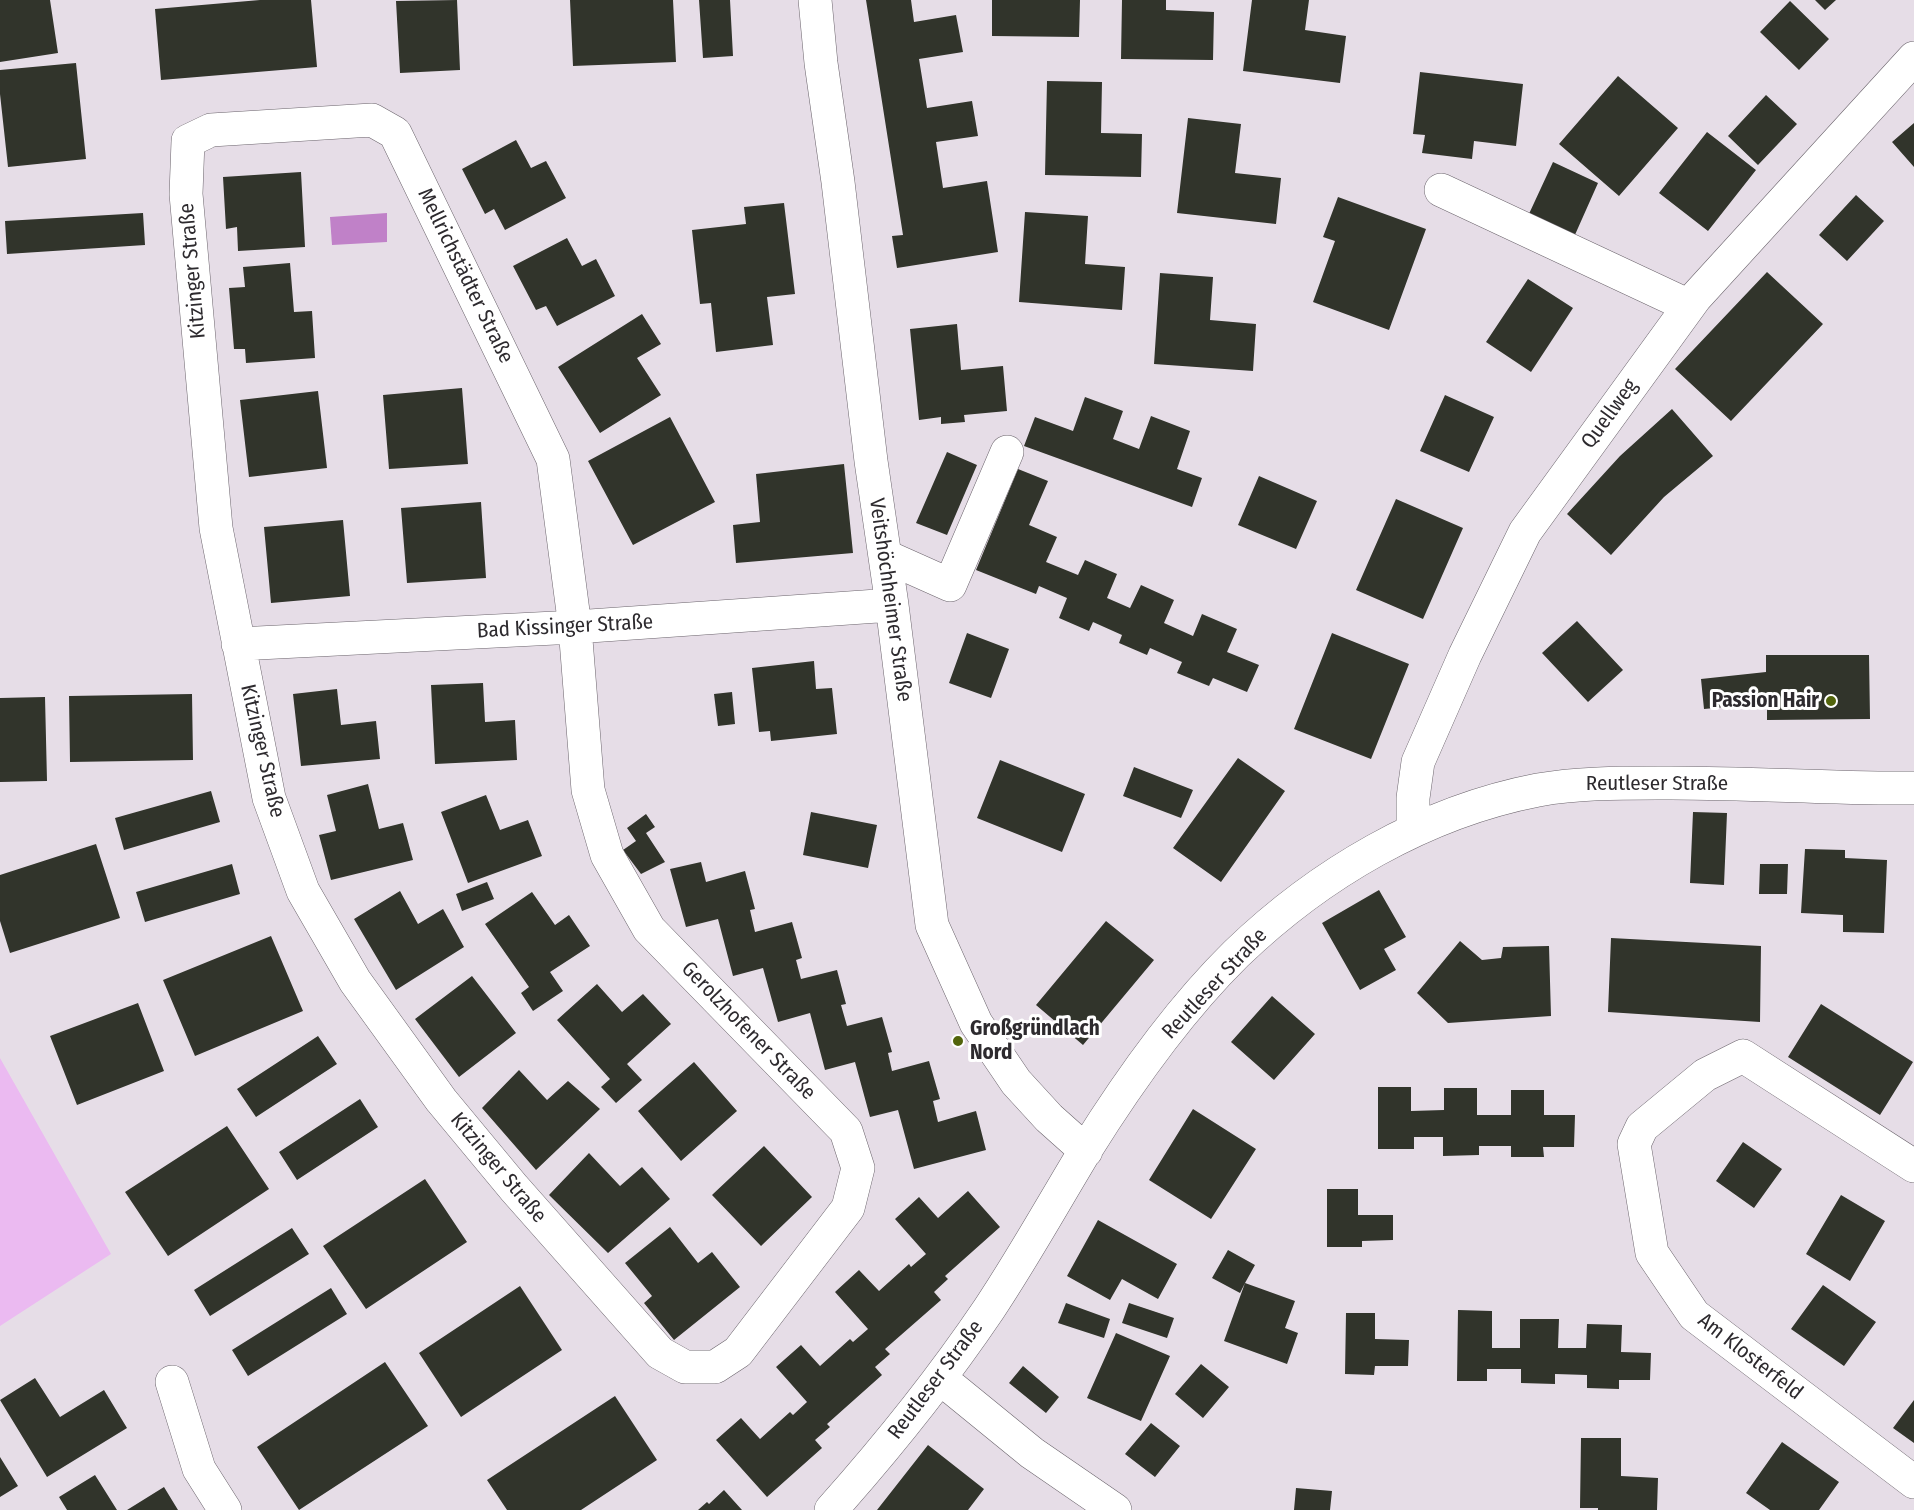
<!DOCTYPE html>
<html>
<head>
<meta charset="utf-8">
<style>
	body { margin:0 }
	canvas { display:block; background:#e6dde7 }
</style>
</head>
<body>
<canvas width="1914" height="1510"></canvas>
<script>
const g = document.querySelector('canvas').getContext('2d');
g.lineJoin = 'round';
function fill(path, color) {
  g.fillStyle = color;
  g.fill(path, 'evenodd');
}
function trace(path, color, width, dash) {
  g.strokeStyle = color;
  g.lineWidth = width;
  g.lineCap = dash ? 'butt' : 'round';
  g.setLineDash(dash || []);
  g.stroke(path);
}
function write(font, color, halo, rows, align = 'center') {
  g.font = font + ' "Fira Sans Condensed",sans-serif';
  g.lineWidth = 6;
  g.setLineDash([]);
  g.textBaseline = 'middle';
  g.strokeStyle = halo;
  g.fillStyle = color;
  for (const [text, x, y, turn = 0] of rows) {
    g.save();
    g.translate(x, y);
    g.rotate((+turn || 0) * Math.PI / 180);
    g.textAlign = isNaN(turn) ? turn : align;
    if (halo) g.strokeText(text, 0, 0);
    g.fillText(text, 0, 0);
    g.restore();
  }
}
const green = new Path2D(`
	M0,1058l111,196 -111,72z`);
const water = new Path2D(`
	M387,213v29l-55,3 -2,-28z`);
const building = new Path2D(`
	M0,0h50l8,53 -58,9z
	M260,0h51l6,67 -156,13 -6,-71z
	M457,0l3,70 -60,3 -4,-72z
	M570,0h103l3,62 -103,4z
	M699,0h31l3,56 -30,2z
	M866,0h45l3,22 42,-7 7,37 -44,7 8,49 45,-7 6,35 -42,6 7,46 44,-7 11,71 -101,16 -5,-32 11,-1z
	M992,0h88l-1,37 -87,-1z
	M1122,0h44v10l48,2 -1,48 -92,-1z
	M1252,0h57l-4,30 41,6 -6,47 -97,-12z
	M1815,0h21l-11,10z
	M1790,1l39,38 -30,31 -39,-38z
	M76,63l10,96 -78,8 -8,-73v-24z
	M1420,72l103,12 -7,62 -42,-5 -2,18 -50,-6 3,-18 -12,-1z
	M1618,76l60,52 -59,68 -60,-52z
	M1047,81l55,1 -1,51 41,1 -1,43 -96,-2z
	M1766,95l31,29 -39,41 -30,-29z
	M1188,118l53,6 -6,49 46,5 -5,46 -99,-11z
	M1914,123v44l-22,-25z
	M1707,132l49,38 -48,61 -49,-38z
	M516,140l15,28 15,-7 20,37 -61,32 -11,-21 -9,5 -23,-45z
	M1553,162l45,21 -24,54 -46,-21z
	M301,172l4,75 -67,4 -1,-24 -11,2 -3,-52z
	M1856,195l28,26 -37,40 -28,-26z
	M1338,197l88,32 -37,101 -76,-28 22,-61 -12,-4z
	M784,203l11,91 -28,3 6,48 -57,7 -5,-49 -11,1 -8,-74 54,-6 -2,-17z
	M1025,212l63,4 -3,48 40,3 -3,43 -103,-8z
	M143,213l2,32 -138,9 -2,-33z
	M567,238l15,28 14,-7 19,37 -58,30 -11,-20 -10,4 -23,-44z
	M290,263l4,49 18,-1 3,47 -69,5 -1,-14h-11l-5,-61 16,-1 -2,-20z
	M1767,272l56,52 -92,97 -56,-52z
	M1160,273l53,4 -3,43 46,4 -3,47 -99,-7z
	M1528,279l45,29 -42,64 -45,-30z
	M642,314l19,30 -24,14 24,37 -61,38 -42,-66z
	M957,324l4,46 42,-4 4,45 -43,4 1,7 -24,2v-7l-22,3 -9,-91z
	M462,388l6,76 -79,5 -6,-74z
	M318,391l9,77 -78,9 -9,-77z
	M1445,395l49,22 -25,55 -49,-21z
	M1085,397l38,14 -10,28 26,10 12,-33 39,15 -13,38 25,9 -10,29 -168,-61 11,-29 38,14z
	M1672,409l41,47 -49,41 -53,58 -44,-41 53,-58z
	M670,417l45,85 -82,43 -45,-84z
	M947,452l30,13 -30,70 -31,-12z
	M844,464l9,89 -117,10 -3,-38 27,-3 -4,-48z
	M1018,469l30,12 -19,44 28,12 -11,25 32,13 7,-15 32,14 -10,24 23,10 11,-23 33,15 -10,23 29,13 9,-22 35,15 -10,23 32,13 -12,27 -34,-14 -4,8 -32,-13 5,-11 -32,-14 -3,7 -28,-12 3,-8 -29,-13 -4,9 -30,-13 8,-20 -28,-12 -3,8 -60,-24z
	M1259,476l58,25 -21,48 -58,-24z
	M1396,499l67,29 -40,91 -67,-29z
	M481,502l5,76 -79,5 -6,-75z
	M343,520l7,76 -79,7 -7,-76z
	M1577,621l46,49 -35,32 -46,-49z
	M967,633l42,16 -18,49 -42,-15z
	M1332,633l77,31 -38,95 -77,-30z
	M1766,655h103l1,64 -103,1v-17l-63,6 -3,-30 65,-7z
	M814,661l2,28 16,-1 5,46 -66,7 -1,-10 -11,1 -7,-64z
	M483,683l2,39 30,-2 2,40 -82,4 -4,-79z
	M337,689l4,36 35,-4 4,38 -79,7 -8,-72z
	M732,692l3,32 -17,2 -4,-32z
	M192,694l1,66 -123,2 -1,-66z
	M45,697l2,84 -47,1v-84z
	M1238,758l47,33 -64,91 -48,-34z
	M1000,760l85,34 -23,58 -85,-34z
	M1134,767l59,23 -12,28 -58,-22z
	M368,784l11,45 24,-6 10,37 -82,20 -12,-45 17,-4 -9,-36z
	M211,791l9,31 -96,28 -9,-32z
	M486,795l14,35 28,-10 14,36 -74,27 -27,-71z
	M811,812l66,13 -9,43 -65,-13z
	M1693,812l34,1 -3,72 -34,-2z
	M646,814l9,13 -9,6 19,29 -24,12 -18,-24 13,-9 -9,-13z
	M96,844l24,74 -110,35 -10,-32v-46z
	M1805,849l40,1v8l42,2 -3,73 -41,-1v-17l-42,-2z
	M701,862l5,20 39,-11 10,38 -5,1 5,22 37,-10 10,36 -6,2 5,19 36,-9 9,34 -5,1 6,21 35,-9 10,35 -4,1 4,18 37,-10 11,38 -7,2 5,21 38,-11 10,39 -72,19 -16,-59 -28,7 -15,-55 -30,8 -15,-57 -32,9 -15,-54 -30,8 -15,-57 -32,8 -16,-58z
	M232,864l8,30 -95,28 -9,-30z
	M1760,864h28l-1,30h-28z
	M487,882l7,17 -32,12 -6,-17z
	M1379,890l27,47 -22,12 12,21 -36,20 -38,-67z
	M400,891l18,33 25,-15 21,38 -68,43 -42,-71z
	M532,892l23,33 14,-10 21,31 -40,26 13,19 -30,20 -12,-18 8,-6 -44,-63z
	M1106,921l48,39 -71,85 -47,-40z
	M271,936l32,75 -108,45 -32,-76z
	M1611,938l150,8 -1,76 -152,-10z
	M1460,941l22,19 19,-2 2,-11 46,-1 2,70 -103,7 -31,-30z
	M472,976l44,57 -57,44 -44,-58z
	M597,984l25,28 21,-18 28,30 -44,40 15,16 -26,23 -15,-16 9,-8 -53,-59z
	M1272,996l43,38 -41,46 -43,-38z
	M138,1003l26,68 -87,34 -27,-69z
	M1821,1004l92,58 -33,53 -92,-58z
	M318,1036l19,28 -81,53 -19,-28z
	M694,1062l43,49 -56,50 -43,-50z
	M519,1070l28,30 21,-19 32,28 -64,61 -54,-62z
	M1378,1087h33v24l33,-1v-22h33v27h34v-25h33v25h31l-1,32h-31l1,10h-33v-11h-32v9l-36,1v-19h-29v12h-36z
	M360,1099l18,28 -81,53 -18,-28z
	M1193,1109l63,40 -45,70 -62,-39z
	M227,1126l42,63 -101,67 -43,-64z
	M1743,1142l39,27 -28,39 -38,-27z
	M764,1146l48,51 -51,49 -49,-51z
	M589,1153l31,33 22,-19 28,32 -62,54 -59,-58z
	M425,1179l42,63 -101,67 -43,-63z
	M1327,1189h31v26h35v25l-31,1v6h-35z
	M968,1191l32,36 -55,49 3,3 -14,13 7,8 -56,49 5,5 -15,13 7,8 -55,49 3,3 -15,13 7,8 -55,49 -51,-57 25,-22 19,21 30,-27 3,3 14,-13 -31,-35 25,-22 19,21 30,-27 3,3 15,-13 -33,-37 24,-22 20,21 30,-27 2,3 15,-13 -31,-35 24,-22 19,21z
	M1841,1195l44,26 -35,60 -44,-27z
	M1098,1220l79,44 -19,35 -36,-20 -12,21 -43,-24z
	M670,1227l28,36 14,-11 28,35 -66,53 -30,-37 8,-7 -27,-33z
	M292,1228l17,26 -99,62 -16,-26z
	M1228,1250l27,15 -10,18 50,18 -10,27 13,5 -11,31 -63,-23 21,-58 -5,10 -28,-15z
	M1823,1285l53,37 -32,44 -53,-37z
	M520,1286l42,64 -101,67 -42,-64z
	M331,1288l16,26 -99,62 -16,-26z
	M1066,1303l44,16 -6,19 -46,-15z
	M1129,1303l45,15 -7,20 -45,-15z
	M1458,1310l34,1v37h28v-29h39l-1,29h28l1,-24 35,1 -1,27 30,1 -1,27h-31v9l-32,-1v-13l-32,-1v10l-34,-1v-14h-34v12h-30z
	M1346,1313h29v26l34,1 -1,26h-33l-1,9 -29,-1z
	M1116,1333l54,23 -29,65 -54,-23z
	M385,1362l43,64 -129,84 -42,-63z
	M1201,1364l28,23 -26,31 -28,-24z
	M1023,1366l36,31 -13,16 -37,-30z
	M35,1378l25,39 44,-27 23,38 -80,49 -47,-77z
	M615,1396l42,64 -76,50h-74l-20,-30z
	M1914,1400v43l-21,-15z
	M1151,1423l29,23 -25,31 -30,-23z
	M1581,1438h40v38l37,2 -1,32h-59v-2h-18z
	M1782,1442l57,40 -20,28h-49l-24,-17z
	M928,1445l56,44 -16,21h-91z
	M0,1457l18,29 -18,11z
	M95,1475l22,35h-50l-8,-13z
	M164,1487l14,23h-51z
	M1296,1488l36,3 -2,19h-36z
	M724,1490l18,20h-44l9,-8 2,2z`);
const minor = new Path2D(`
	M815,0l6,63 17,119 33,279 21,144 40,320 44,98 40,59 33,36 37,33
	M372,120l23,13 158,326 22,168 13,163 19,65 42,74 197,202 12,37 -10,40 -110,144 -23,15h-30l-25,-14 -146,-165 -73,-88 -86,-119 -52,-90 -34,-93 -53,-270 -30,-334 2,-53 23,-11z
	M1441,190l248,116
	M885,556l65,29 57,-133
	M238,644l337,-17 317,-22
	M1413,831v-33l5,-36 47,-107 60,-123 170,-234 219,-240
	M1914,1166l-171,-110 -38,19 -63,52 -8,17 18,109 42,62 220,167
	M940,1378l92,75 83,57
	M172,1382l27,87 26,41
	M831,1510c57,-64 110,-130 158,-201 34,-51 64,-105 96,-158 43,-69 92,-139 151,-197 83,-80 188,-142 302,-164 39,-7 80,-7 120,-7 86,-1 171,6 256,5`);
const markers = [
	[1831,701,6,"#52640c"],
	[958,1041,6,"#52640c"]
];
const streetNames = [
	["Kitzinger Straße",193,271,-95],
	["Mellrichstädter Straße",465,276,64],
	["Quellweg",1610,414,-54],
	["Veitshöchheimer Straße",890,600,82],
	["Bad Kissinger Straße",565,627,-3],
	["Kitzinger Straße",262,751,77],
	["Reutleser Straße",1657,784],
	["Reutleser Straße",1215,984,-47],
	["Gerolzhofener Straße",748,1031,46],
	["Kitzinger Straße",498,1168,50],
	["Am Klosterfeld",1750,1357,38],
	["Reutleser Straße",936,1380,-53]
];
const poiNames = [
	["Passion Hair",1819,701],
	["Großgründlach",970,1029,"left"],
	["Nord",970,1053,"left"]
];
fill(green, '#ebbaf1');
fill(water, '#c081c8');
fill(building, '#31342b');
trace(minor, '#6b646c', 34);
trace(minor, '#fff', 33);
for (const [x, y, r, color] of markers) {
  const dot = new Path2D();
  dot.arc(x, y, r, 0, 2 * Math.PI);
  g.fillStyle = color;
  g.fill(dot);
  trace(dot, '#fff', 2);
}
write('21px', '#2d2a2e', '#fff', streetNames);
write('bold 21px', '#2d2a2e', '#fff', poiNames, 'right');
</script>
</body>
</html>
